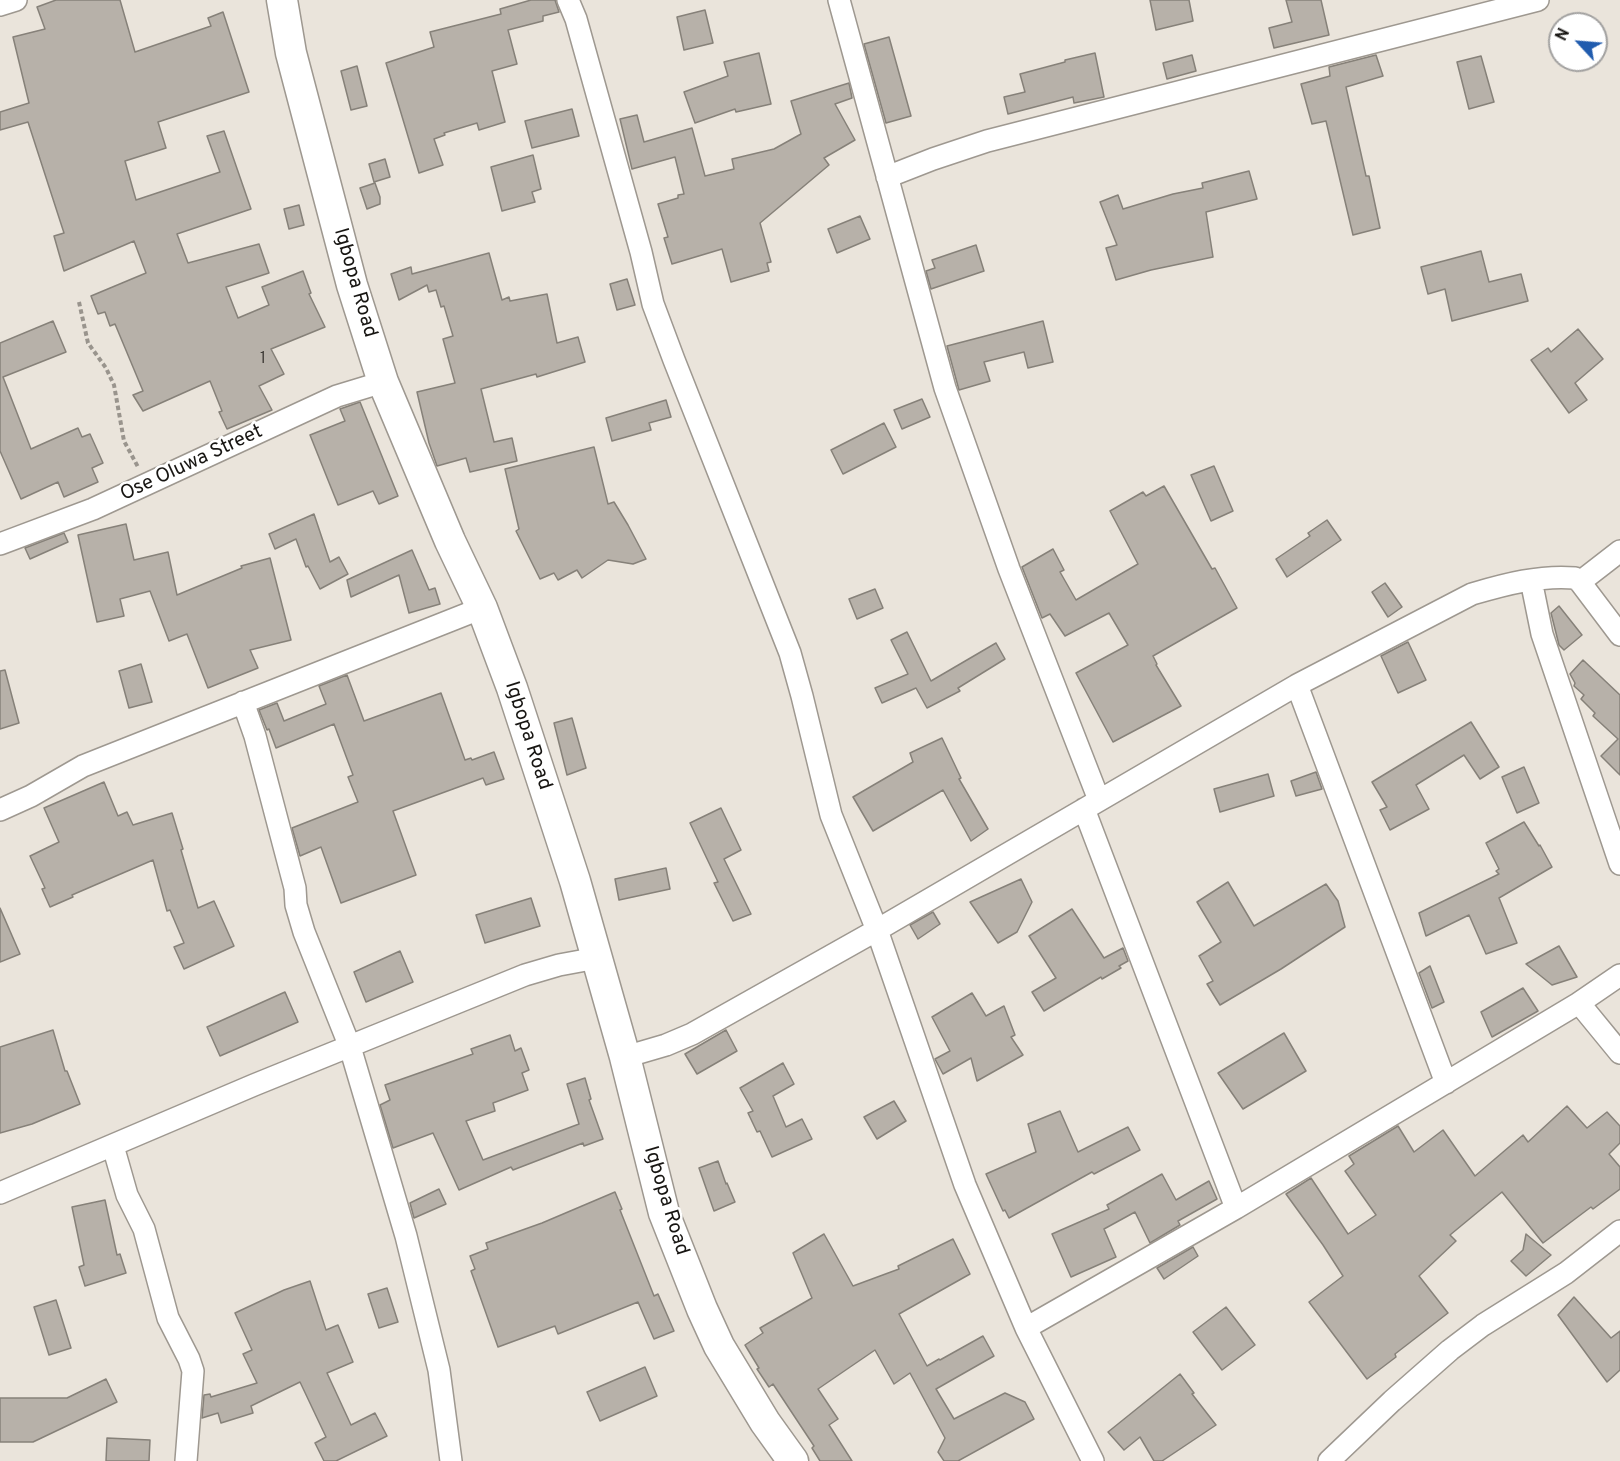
<!DOCTYPE html>
<html>
<head>
<meta charset="utf-8">
<style>
	body { margin:0 }
	#map { position:relative; width:1620px; height:1461px; overflow:hidden; background:#eae4db; font-family:Overpass,sans-serif }
	canvas { display:block }
	.north { position:absolute; left:1548px; top:12px; width:60px; height:60px; box-sizing:border-box; background:#fff; border:2px solid #a2a1a0; border-radius:50%; rotate:296deg; font-size:16px; font-weight:700; line-height:24px; text-align:center; color:#171512 }
	.north::after { content:''; display:block; margin:auto; width:21px; height:27px; background:#215cae; clip-path:polygon(50% 0,100% 100%,50% 72%,0 100%) }
</style>
</head>
<body>
<div id="map">
<canvas width="1620" height="1461"></canvas>
<div class="north">N</div>
</div>
<script>
const g = document.querySelector('canvas').getContext('2d');
g.lineJoin = 'round';
function fill(path, color) {
  g.fillStyle = color;
  g.fill(path, 'evenodd');
}
function trace(path, color, width, dash) {
  g.strokeStyle = color;
  g.lineWidth = width;
  g.lineCap = dash ? 'butt' : 'round';
  g.setLineDash(dash || []);
  g.stroke(path);
}
function write(font, color, halo, rows, align = 'center') {
  g.font = font + ' Overpass,sans-serif';
  g.lineWidth = 5;
  g.setLineDash([]);
  g.textBaseline = 'middle';
  g.strokeStyle = halo;
  g.fillStyle = color;
  for (const [text, x, y, turn = 0] of rows) {
    g.save();
    g.translate(x, y);
    g.rotate((+turn || 0) * Math.PI / 180);
    g.textAlign = isNaN(turn) ? turn : align;
    if (halo) g.strokeText(text, 0, 0);
    g.fillText(text, 0, 0);
    g.restore();
  }
}
const building = new Path2D(`
	M56,0h64l15,52 76,-26 -3,-8 15,-6 26,80 -91,30 8,26 -41,13 11,39 84,-28 -13,-36 17,-5 27,78 -74,25 11,29 71,-19 10,29 -43,14 12,31 31,-13 -7,-18 41,-16 8,22 -2,1 16,33 -54,22 13,25 -25,12 13,24 -45,19 -8,-17 3,-1 -12,-30 -67,30 -10,-16 10,-4 -28,-67 -5,2 -5,-14 -7,2 -7,-18 55,-23 -12,-32 -70,30 -10,-35 10,-3 -36,-111 -28,8v-18l29,-9 -16,-66 32,-8 -8,-22z
	M531,0h24l4,12 -16,4v5l-35,9 9,34 -25,7 13,51 -26,8 -2,-7 -33,10 1,2 -11,4 9,26 -24,8 -33,-110 48,-16 -4,-15 71,-18 -1,-5z
	M1150,0h39l4,21 -37,9z
	M1286,0h35l8,35 -55,13 -5,-20 23,-6z
	M705,10l8,33 -29,7 -7,-33z
	M889,37l22,79 -25,7 -22,-79z
	M759,53l12,51 -35,8 -1,-3 -40,14 -11,-31 44,-16 -4,-14z
	M1095,53l9,44 -30,6 -1,-6 -65,17 -4,-17 21,-5 -5,-18 45,-12v-2z
	M1192,55l4,16 -29,8 -4,-16z
	M1376,55l7,21 -37,11 20,89h3l11,52 -27,7 -27,-114 -14,3 -11,-40 29,-8 -1,-9z
	M1481,56l13,46 -25,7 -12,-47z
	M357,66l10,40 -16,4 -10,-39z
	M849,83l3,15 -17,6 20,36 -31,18 5,7 -69,58 11,39 -4,1 2,8 -38,11 -9,-33 -50,15 -8,-26 4,-1 -10,-33 20,-6v-3l6,-1 -9,-37 -43,12 -12,-50 17,-4 7,27 48,-14 13,48 29,-7 -2,-10 42,-10 27,-15 -10,-33z
	M572,109l7,27 -47,12 -7,-27z
	M533,155l8,34 -9,3 3,10 -33,9 -11,-44z
	M385,159l5,18 -16,5 -5,-18z
	M1249,171l8,28 -51,13 7,45 -62,13 -35,10 -10,-32 11,-3 -17,-43 18,-7 5,14 50,-15 30,-6 -1,-5z
	M375,183l5,14v7l-13,5 -7,-21z
	M299,205l5,20 -15,4 -5,-20z
	M860,216l10,23 -33,14 -9,-24z
	M976,245l8,26 -53,18 -5,-18 9,-3 -3,-8z
	M1481,251l8,31 32,-8 7,27 -76,20 -7,-32 -17,5 -7,-27z
	M489,253l13,47 7,-3 1,4 37,-7 10,49 21,-6 7,25 -48,15 -1,-3 -55,15 13,53 18,-4 5,23 -47,11 -4,-14 -29,8 -8,-23 -12,-51 38,-9 -12,-44 10,-3 -9,-30 -3,1 -5,-17 -7,2 -2,-7 -28,15 -8,-26 20,-7 1,7z
	M627,279l8,26 -18,5 -7,-26z
	M53,321l13,31 -63,25 28,72 47,-21 4,9 8,-3 13,29 -11,5 6,14 -34,15 -6,-15 -37,17 -21,-48v-108z
	M1043,321l10,41 -25,6 -4,-16 -40,10 6,19 -31,9 -12,-44z
	M1578,329l25,30 -28,24 12,17 -18,13 -38,-53 17,-12 3,4z
	M922,399l8,18 -28,12 -8,-19z
	M666,400l5,17 -22,6 2,7 -39,11 -6,-23z
	M360,402l38,94 -19,8 -6,-13 -35,14 -28,-70 35,-14 -5,-12z
	M884,423l12,24 -53,27 -12,-24z
	M594,447l14,57 6,-2 14,23 18,34 -13,5 -25,-4 -26,18 -5,-8 -19,10 -4,-7 -14,6 -24,-48 3,-2 -14,-60z
	M1214,466l19,45 -22,10 -20,-46z
	M1164,486l48,83 3,-1 22,40 -84,48 4,8 -1,1 25,41 -68,36 -37,-69 52,-28 -19,-32 -44,23 -15,-22 -8,4 -20,-51 31,-18 11,21 -4,2 16,28 62,-36 -28,-53 33,-19 3,4z
	M314,514l16,48 9,-5 9,17 -28,15 -12,-23 -2,1 -10,-28 -21,10 -6,-15z
	M1327,520l14,20 -54,37 -11,-18 34,-23 -2,-3z
	M126,524l8,36 34,-8 9,43 65,-27 -1,-2 29,-8 21,82 -41,10 8,18 -50,20 -21,-54 -18,7 -19,-50 -30,8 4,17 -27,6 -19,-87z
	M64,533l4,9 -38,17 -5,-11z
	M412,550l17,40 6,-2 5,16 -31,9 -10,-38 -48,22 -4,-17z
	M1385,583l17,24 -14,10 -16,-25z
	M875,589l8,19 -26,11 -8,-20z
	M1559,606l23,29 -18,15 -5,-5 -8,-32z
	M907,632l24,49 65,-38 9,16 -47,29 2,3 -33,17 -11,-20 -34,15 -7,-15 33,-14 -17,-34z
	M1408,642l18,38 -28,13 -17,-37z
	M1583,660l37,35v80l-19,-19 17,-17 -25,-23 2,-3 -14,-14 3,-4 -10,-9 1,-3 -5,-9z
	M141,664l11,38 -23,6 -10,-37z
	M5,670l14,53 -19,6v-58z
	M347,675l17,46 77,-28 24,67 6,-2 1,2 22,-8 10,27 -18,6 -3,-7 -90,33 23,64 -75,28 -20,-56 -21,9 -8,-28 66,-26 -10,-25 5,-2 -19,-51 -58,24 -7,-19 -2,1 -8,-20 18,-7 7,18 42,-17 -7,-18z
	M572,718l14,50 -19,7 -13,-52z
	M1471,722l28,45 -19,12 -16,-24 -48,30 13,24 -39,21 -10,-20 7,-3 -15,-25z
	M942,738l19,40 -2,1 29,50 -17,12 -28,-51 -70,41 -20,-34 60,-35 -3,-9z
	M1524,767l15,36 -22,10 -15,-36z
	M1316,772l6,17 -26,7 -5,-15z
	M1268,774l6,22 -54,16 -6,-23z
	M104,782l14,34 9,-4 6,13 39,-12 11,36 -2,1 17,58 16,-7 20,45 -50,23 -10,-22 10,-4 -14,-33 -3,1 -14,-51 -81,35 1,2 -23,10 -8,-18 3,-1 -15,-32 29,-14 -15,-34z
	M721,808l20,42 -17,9 27,55 -18,7 -19,-38 4,-1 -28,-59z
	M1524,822l15,24 1,-1 12,22 -53,31 18,45 -31,11 -17,-39 -43,21 -7,-23 80,-39 -3,-3 3,-2 -13,-26z
	M666,868l4,21 -51,11 -4,-21z
	M1021,879l11,23 -15,30 -19,11 -28,-41z
	M1228,882l26,44 72,-42 12,17 7,26 -64,42 -61,36 -13,-21 6,-3 -14,-25 22,-14 -24,-40z
	M531,898l9,28 -55,17 -9,-28z
	M0,908l20,46 -20,8z
	M1072,909l32,49 19,-10 5,13 -9,5 2,2 -19,11 -1,-2 -57,34 -12,-19 24,-14 -27,-42z
	M933,912l7,12 -22,15 -8,-14z
	M1559,946l18,31 -25,8 -26,-21z
	M400,951l13,31 -47,20 -12,-30z
	M1430,966l14,36 -12,6 -13,-35z
	M1523,988l15,23 -46,26 -11,-25z
	M285,992l13,30 -78,34 -13,-29z
	M972,993l14,23 18,-10 11,29 -4,2 12,18 -46,26 -6,-23 -28,16 -8,-15 15,-8 -18,-34z
	M53,1030l12,41h2l13,33 -48,20 -32,9v-86z
	M726,1030l11,21 -40,23 -12,-20z
	M1284,1033l22,38 -63,38 -25,-36z
	M510,1035l5,16 6,-3 8,22 -7,3 6,17 -35,13 2,8 -29,10 17,39 96,-36 -12,-40 18,-6 6,21 -2,1 14,39 -19,7 -1,-3 -70,27 -2,-3 -52,23 -26,-57 -40,15 -13,-43 10,-5 -5,-15 88,-31 -2,-5z
	M783,1063l11,21 -21,12 13,31 16,-8 10,20 -40,18 -12,-26 -3,1 -9,-19 5,-2 -13,-23z
	M894,1101l12,20 -29,18 -13,-22z
	M1567,1106l20,22 20,-16 13,14v17l-11,11 11,13v22l-27,20 -2,-2 -48,36 -41,-51 -52,43 6,6 -37,35 29,37 -53,41 1,3 -29,22 -58,-77 34,-26 -20,-31 -37,-51 25,-16 37,56 28,-19 -31,-44 9,-7 -5,-8 49,-30 16,26 29,-22 32,46 48,-41 5,7z
	M1060,1111l18,41 50,-25 12,23 -46,24 -2,-2 -83,46 -4,-8 -2,1 -17,-37 50,-22 -8,-28z
	M718,1161l8,23 1,-1 8,19 -21,9 -15,-43z
	M1162,1174l14,26 33,-19 8,18 -39,22 2,4 -30,18 -15,-31 -31,17 12,28 -45,20 -19,-43 57,-25 -2,-4z
	M439,1189l7,15 -32,14 -4,-15z
	M615,1192l7,17 -2,1 34,86 4,-2 16,37 -20,8 -16,-37 -80,32 -3,-8 -57,21 -27,-76 4,-2 -5,-13 18,-7 -2,-6 56,-20z
	M105,1200l12,55 3,-1 6,19 -41,13 -6,-19 5,-2 -12,-58z
	M824,1234l29,52 46,-17 -1,-3 55,-27 17,35 -71,40 28,52 12,-7 1,1 43,-24 11,20 -58,33 18,30 51,-26 20,9 9,17 -76,42h-14l-6,-9 7,-14 -35,-65 -16,11 -19,-34 -57,39 20,30 -9,6 23,36h-32l-8,-13 2,-2 -41,-62 -4,3 -12,-18 2,-1 -14,-23 18,-12 -3,-5 52,-30 -19,-45z
	M1526,1234l25,21 -25,21 -15,-15 12,-11z
	M1193,1247l5,9 -34,23 -7,-11z
	M310,1281l16,49 12,-5 15,37 -26,11 24,52 24,-12 12,23 -51,25h-12l-9,-18 11,-6 -26,-55 -49,24 2,7 -32,10 -3,-10 -16,5 2,-23 6,-1 1,3 46,-14 -14,-29 9,-4 -17,-37 49,-23z
	M387,1288l11,34 -19,6 -11,-34z
	M1574,1297l37,41 9,-7v39l-13,12 -49,-67z
	M56,1300l15,48 -22,7 -15,-48z
	M1226,1307l29,38 -33,25 -29,-38z
	M645,1367l12,29 -57,25 -13,-29z
	M1180,1374l14,19 -2,1 24,31 -54,36h-8l-14,-24 -16,13 -16,-18z
	M106,1379l11,23 -84,40h-33v-44h67z
	M107,1438l43,2 -1,21h-43z`);
const path = new Path2D(`
	M79,302l9,41 18,25 8,17 10,56 14,26`);
const street = new Path2D(`
	M568,0l8,19 65,233 12,52 21,56 116,293 12,43 29,119 46,115 88,255 61,143
	M839,0l106,388 64,181 90,231
	M0,5l16,-5
	M887,177l46,-18 54,-18 551,-141
	M0,544l93,-35 244,-113 46,-14
	M1531,580l11,54 78,230
	M1580,582l40,-31
	M1297,685l149,398
	M243,702l12,34 40,152 1,17 8,27 46,115 56,189 33,134 12,91
	M1084,809l152,399 -210,120 67,133
	M0,810l31,-14 52,-30 399,-158
	M1579,1003l41,-28
	M625,1057l41,-12 26,-11 185,-104 420,-245 175,-91c34,-10 68,-19 103,-16l5,4 40,53
	M113,1146l14,49 17,34 24,89 21,41 4,12 -7,90
	M0,1193l254,-108 271,-110 34,-10 38,-7
	M1236,1208l343,-205 41,50
	M1329,1461l63,-60 58,-51 33,-25 83,-52 54,-42`);
const secondary = new Path2D(`
	M282,0l9,53 61,232 31,97 67,159 32,67 30,80 63,193 50,176 39,156 38,96 17,37 46,76 28,39`);
const numberNames = [
	["1",263,360]
];
const streetNames = [
	["Igbopa Road",354,283,74],
	["Ose Oluwa Street",192,464,-25],
	["Igbopa Road",527,736,72],
	["Igbopa Road",665,1201,73]
];
fill(building, '#b7b1a9');
trace(building, '#868179', 1.5);
trace(street, '#9e9890', 24);
trace(secondary, '#9e9890', 33);
trace(path, '#99948d', 4, [4.5, 3]);
trace(street, '#fff', 21);
trace(secondary, '#fff', 30);
write('16px', '#3f3c38', null, numberNames);
write('20px', '#171512', '#fff', streetNames);
</script>
</body>
</html>
